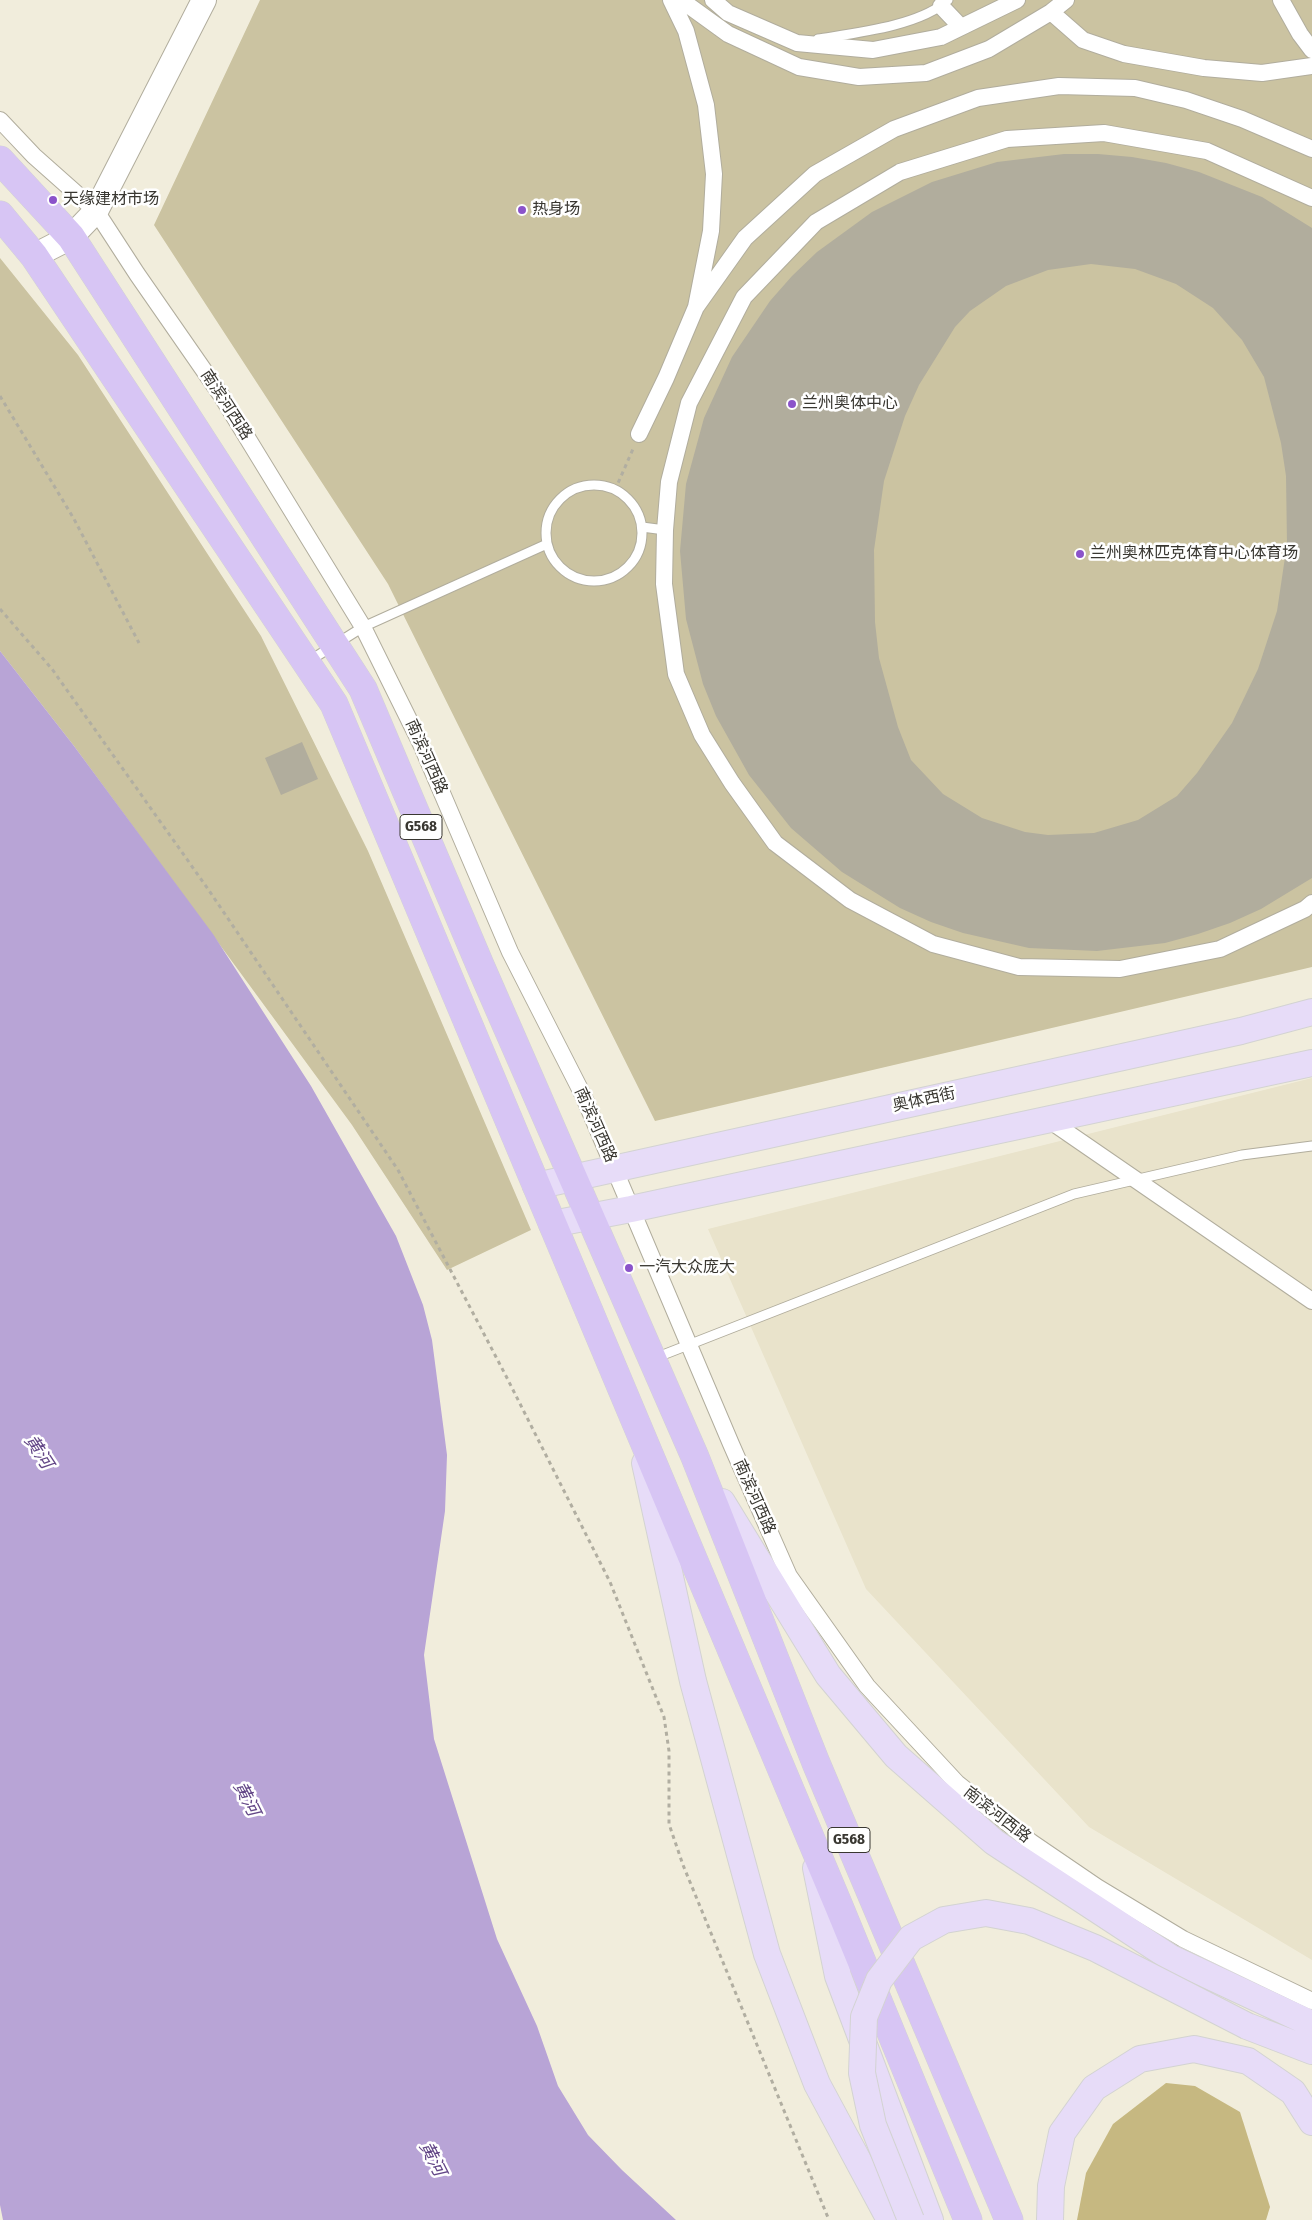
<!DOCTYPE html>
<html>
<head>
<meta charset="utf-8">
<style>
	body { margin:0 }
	canvas { display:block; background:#f1eddc }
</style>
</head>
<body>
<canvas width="1312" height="2220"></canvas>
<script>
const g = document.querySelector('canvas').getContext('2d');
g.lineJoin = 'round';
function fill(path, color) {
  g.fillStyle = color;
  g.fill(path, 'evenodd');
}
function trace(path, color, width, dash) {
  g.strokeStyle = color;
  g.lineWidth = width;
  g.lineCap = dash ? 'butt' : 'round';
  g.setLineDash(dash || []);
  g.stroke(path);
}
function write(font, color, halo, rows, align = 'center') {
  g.font = font + ' "Fira Sans Condensed","Noto Sans SC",sans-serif';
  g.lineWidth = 5;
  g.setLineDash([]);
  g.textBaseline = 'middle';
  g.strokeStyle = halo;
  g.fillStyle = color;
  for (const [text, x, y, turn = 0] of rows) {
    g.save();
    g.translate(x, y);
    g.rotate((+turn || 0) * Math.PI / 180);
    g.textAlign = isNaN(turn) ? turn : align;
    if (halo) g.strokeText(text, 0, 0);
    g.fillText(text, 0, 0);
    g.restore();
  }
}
const built = new Path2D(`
	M1312,1078v882l-223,-133 -223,-238 -158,-360z`);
const green = new Path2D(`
	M260,0h1052v967l-657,154 -267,-537 -234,-359z
	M0,258l78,97 183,281 107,215 163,379 -84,40 -95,-145 -278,-379 -74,-95z`);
const forest = new Path2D(`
	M1166,2083l29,3 45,26 30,95 -4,13h-189l9,-47 27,-49z`);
const water = new Path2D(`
	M0,651l74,95 139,188 98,152 85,150 27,69 9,35 15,115 -2,56 -21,144 10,84 63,200 40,87 21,60 30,49 34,35 54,50h-673l-3,-15z`);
const building = new Path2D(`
	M1064,154h34l34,3 34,6 33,9 63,25 50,31v650l-51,31 -31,14 -32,11 -33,9 -68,8 -68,-3 -66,-15 -32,-11 -31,-14 -58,-36 -51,-44 -42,-53 -33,-59 -13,-32 -17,-65 -6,-68 6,-67 18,-66 28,-61 38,-56 22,-25 25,-24 55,-40 60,-30 65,-20zM1091,264l44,5 41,15 37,24 29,32 22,37 17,66 5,33 1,68 -10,67 -19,58 -26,54 -35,50 -20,23 -39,24 -44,13 -46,2 -23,-3 -43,-14 -39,-24 -32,-34 -13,-33 -19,-69 -4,-36 -1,-72 10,-69 21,-65 14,-31 36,-58 15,-16 36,-25 42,-16z
	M302,742l16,37 -37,16 -16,-37z`);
const path = new Path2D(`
	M0,396l74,123 65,124
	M615,490l18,-41
	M0,609l52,60 156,220 190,281 108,206 104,206 54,135 5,34v73l14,41 146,355`);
const lane = new Path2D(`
	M818,39c37,-6 102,-13 130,-39
	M546 533a48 48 0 1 1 96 0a48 48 0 1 1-96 0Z
	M642,527l23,3
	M309,661l54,-34 184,-83
	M655,1358l419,-164 168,-39 70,-9`);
const street = new Path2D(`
	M681,0l47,34 71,33 60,10 67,-4 63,-24 62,-37 15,-12
	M713,0l15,13 69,30 76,7 68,-13 76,-37
	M1281,0l19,34 12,16
	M941,6l20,21
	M1051,12l32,28 41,14 80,14 58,5 50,-7
	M0,120l34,36 62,55 41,63 84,121 142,232 58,117 89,208 73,143 148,349 58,132 78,110 90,97 74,59 66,45 86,52 129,62
	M1312,198l-105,-47 -103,-18 -97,6 -107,33 -84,50 -72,75 -55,106 -20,79 -4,48 -1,54 12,90 26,61 30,48 43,60 75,57 83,44 86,23 101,2 100,-20 85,-40 7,-6
	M696,307l49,-69 70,-64 79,-45 84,-31 81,-12 76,2 51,12 56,19 70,30
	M639,434l27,-56 30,-71 15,-76 3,-57 -8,-69 -20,-74 -15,-31
	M1049,1120l263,181`);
const secondary = new Path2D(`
	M34,256l37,-19 25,-26 108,-211`);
const primary = new Path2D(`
	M536,1186l705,-155 71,-19
	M552,1224l79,-15 681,-146
	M645,1463l48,218 74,273 50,130 73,136
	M722,1502l106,173 68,81 98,86 177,116 141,66
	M816,1868l22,108 92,244
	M1247,2026l65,25
	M1050,2220l1,-34 11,-53 32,-45 46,-29 54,-10 54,12 45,31 19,30`);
const highway = new Path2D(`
	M0,160l71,77 292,452 117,276 215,492 121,306 193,457
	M0,215l34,41 300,448 505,1202 129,314`);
const primaryBridge = new Path2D(`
	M911,2220l-38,-95 -11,-52 2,-56 15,-37 32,-42 33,-18 42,-7 43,8 66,27 152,78`);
const markers = [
	[53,200,5,"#8b53ca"],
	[522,210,5,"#8b53ca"],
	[792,404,5,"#8b53ca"],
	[1080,554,5,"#8b53ca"],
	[629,1268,5,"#8b53ca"]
];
const shields = [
	[421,827,42],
	[849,1840,42]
];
const shieldNames = [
	["G568",421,827],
	["G568",849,1840]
];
const poiNames = [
	["天缘建材市场",63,200],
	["热身场",532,210],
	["兰州奥体中心",802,404],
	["兰州奥林匹克体育中心体育场",1090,554],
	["一汽大众庞大",639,1268]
];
const streetNames = [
	["南滨河西路",226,405,57],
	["南滨河西路",426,757,66],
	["奥体西街",924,1100,-12],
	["南滨河西路",595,1125,66],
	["南滨河西路",754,1497,66],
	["南滨河西路",997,1815,38]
];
const waterNames = [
	["黄河",38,1452,57],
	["黄河",246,1799,63],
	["黄河",432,2159,63]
];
fill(built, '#e9e3cb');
fill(green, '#cbc3a1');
fill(forest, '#c6b881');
fill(water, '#b8a4d6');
fill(building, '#b1ad9d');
trace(lane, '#b1ad9d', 11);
trace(street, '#b1ad9d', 18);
trace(secondary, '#b1ad9d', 26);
trace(primary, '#d3d3d2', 28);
trace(highway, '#d3d3d2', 29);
trace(path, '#b1aea1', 3, [4, 4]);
trace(lane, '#fff', 9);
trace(street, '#fff', 16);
trace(secondary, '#fff', 24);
trace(primary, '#e7dcf8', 26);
trace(highway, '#d7c5f4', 28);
trace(primaryBridge, '#d3d3d2', 28, []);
trace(primaryBridge, '#e7dcf8', 26);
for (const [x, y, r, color] of markers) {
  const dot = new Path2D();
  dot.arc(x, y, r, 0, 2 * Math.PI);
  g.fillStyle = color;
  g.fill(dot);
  trace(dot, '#fff', 2);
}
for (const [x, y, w] of shields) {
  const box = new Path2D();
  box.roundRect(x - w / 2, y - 12.5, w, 25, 4);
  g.fillStyle = '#fff';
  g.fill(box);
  trace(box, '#393731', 1);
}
write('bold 15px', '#393731', null, shieldNames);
write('16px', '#393731', '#fff', poiNames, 'left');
write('16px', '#393731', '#fff', streetNames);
write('italic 18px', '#634787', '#fff', waterNames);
</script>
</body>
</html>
